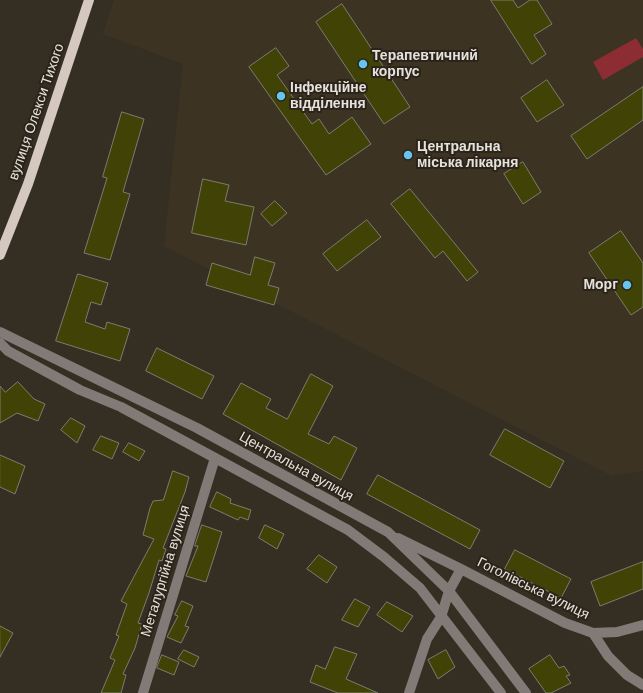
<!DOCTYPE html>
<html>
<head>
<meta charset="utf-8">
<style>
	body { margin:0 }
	canvas { display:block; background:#342e23 }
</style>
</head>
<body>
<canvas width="643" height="693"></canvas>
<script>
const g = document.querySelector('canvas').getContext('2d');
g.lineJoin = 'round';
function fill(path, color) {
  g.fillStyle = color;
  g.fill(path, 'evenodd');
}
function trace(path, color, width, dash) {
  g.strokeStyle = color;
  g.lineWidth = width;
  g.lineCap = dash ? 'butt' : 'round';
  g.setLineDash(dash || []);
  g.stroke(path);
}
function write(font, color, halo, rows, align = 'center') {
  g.font = font + ' "DM Sans",sans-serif';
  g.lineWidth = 4;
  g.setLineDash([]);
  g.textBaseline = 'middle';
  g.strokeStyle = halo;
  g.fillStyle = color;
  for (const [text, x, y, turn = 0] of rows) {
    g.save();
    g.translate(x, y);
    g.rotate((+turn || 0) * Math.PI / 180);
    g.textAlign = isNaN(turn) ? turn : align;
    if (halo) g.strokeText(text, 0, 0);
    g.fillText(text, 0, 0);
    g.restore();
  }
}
const built = new Path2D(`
	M114,0h529v471l-31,5 -448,-230 19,-182 -80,-30z`);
const green = new Path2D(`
	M636,38l7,11v8l-40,23 -10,-18z`);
const building = new Path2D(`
	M491,0h22l5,8 12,-8h7l15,24 -18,11 12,19 -14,10z
	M342,4l68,103 -26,17 -68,-102z
	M276,48l13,18 -12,9 35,49 7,-5 10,15 23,-17 19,27 -45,31 -77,-108z
	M547,80l17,25 -27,17 -16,-24z
	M643,87v33l-56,39 -16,-23z
	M122,112l22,7 -21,73 7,2 -20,66 -26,-7 23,-75 -4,-1z
	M523,162l18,30 -18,12 -19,-30z
	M203,179l26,6 -4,16 29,6 -8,38 -54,-12z
	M410,189l68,83 -11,9 -24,-30 -8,7 -44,-54z
	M275,201l12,12 -15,13 -11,-12z
	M367,220l14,17 -44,34 -14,-17z
	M621,231l22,32v44l-12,8 -42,-62z
	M255,257l20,6 -7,22 11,3 -5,17 -68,-20 6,-22 38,12z
	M78,274l30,9 -7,22 -10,-3 -6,20 20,7 2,-7 23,7 -10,32 -64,-20z
	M157,348l57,28 -12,23 -56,-28z
	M311,374l22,12 -25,48 21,10 5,-8 23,12 -16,32 -118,-66 18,-31 30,16 -5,9 21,11z
	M18,382l16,17 11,5 -7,17 -21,-8 -17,10v-37l5,6z
	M71,418l14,8 -8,17 -16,-13z
	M505,429l59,32 -14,27 -60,-33z
	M101,436l18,7 -7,16 -19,-9z
	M129,443l16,8 -6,10 -16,-9z
	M0,455l25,11 -10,28 -15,-7z
	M173,471l16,6 -4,15 -22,56 3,1 -4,12 -3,-1 -10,33 -11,30 4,1 -7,24 -12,26 3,1 -5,18h-20l14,-33 -5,-2 9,-22 -3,-1 11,-31 -6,-3 33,-62 -11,-4 7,-27 3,-7 10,-1z
	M378,475l102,55 -10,19 -103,-55z
	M217,492l14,7 -1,4 21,7 -3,10 -8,-3 -2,3 -28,-13z
	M202,525l20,7 -16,50 -20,-6 12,-30h-3z
	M265,525l19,9 -7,15 -18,-11z
	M515,550l56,29 -10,19 -56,-29z
	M319,555l18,12 -10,16 -20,-14z
	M643,562v27l-43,17 -9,-24z
	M355,599l15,8 -12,20 -16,-7z
	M182,601l11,5 -8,20 4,1 -8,16 -14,-6 11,-21 -3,-1z
	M387,602l26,14 -11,16 -25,-17z
	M0,626l13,7 -13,24z
	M335,647l22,7 -11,25 32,14h-40l-28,-11 6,-17 9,4z
	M184,650l15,7 -5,10 -16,-8z
	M446,650l9,17 -17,12 -10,-19z
	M162,655l17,7 -5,13 -17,-7z
	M550,655l9,13 5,-2 6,9 -4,1 5,7 -20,10h-5l-17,-24z`);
const minor = new Path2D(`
	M0,332l197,96 191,104 61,59 77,102
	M0,343l8,8 72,39 41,17 227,123 36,27 36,31 81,105
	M398,538l63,31
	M593,633l24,-1 26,-7
	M143,693l72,-235
	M409,693l18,-54 14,-22 8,-26 12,-22 104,54 28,10 15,23 19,19 16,10`);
const major = new Path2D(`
	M0,255l28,-71 61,-184`);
const markers = [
	[363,64,5,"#67c4ef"],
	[281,96,5,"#67c4ef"],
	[408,155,5,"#67c4ef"],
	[627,285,5,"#67c4ef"]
];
const poiNames = [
	["Терапевтичний",372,56],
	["корпус",372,72],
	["Інфекційне",290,88],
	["відділення",290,104],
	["Центральна",417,147],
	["міська лікарня",417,163],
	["Морг",618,285,"right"]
];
const streetNames = [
	["вулиця Олекси Тихого",37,112,-71],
	["Центральна вулиця",296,467,29],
	["Металургійна вулиця",166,571,-73],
	["Гоголівська вулиця",533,589,26]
];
fill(built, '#3d3322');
fill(green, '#8b2d33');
fill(building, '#414205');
trace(building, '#7b7c6e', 1);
trace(minor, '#817b78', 10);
trace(major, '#d4c8c1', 10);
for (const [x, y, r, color] of markers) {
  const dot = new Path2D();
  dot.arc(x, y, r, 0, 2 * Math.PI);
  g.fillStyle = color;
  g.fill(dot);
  trace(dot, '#2a241a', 1.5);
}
write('bold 14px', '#e6e2db', '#2a241a', poiNames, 'left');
write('14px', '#e6e2db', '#2a241a', streetNames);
</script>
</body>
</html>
